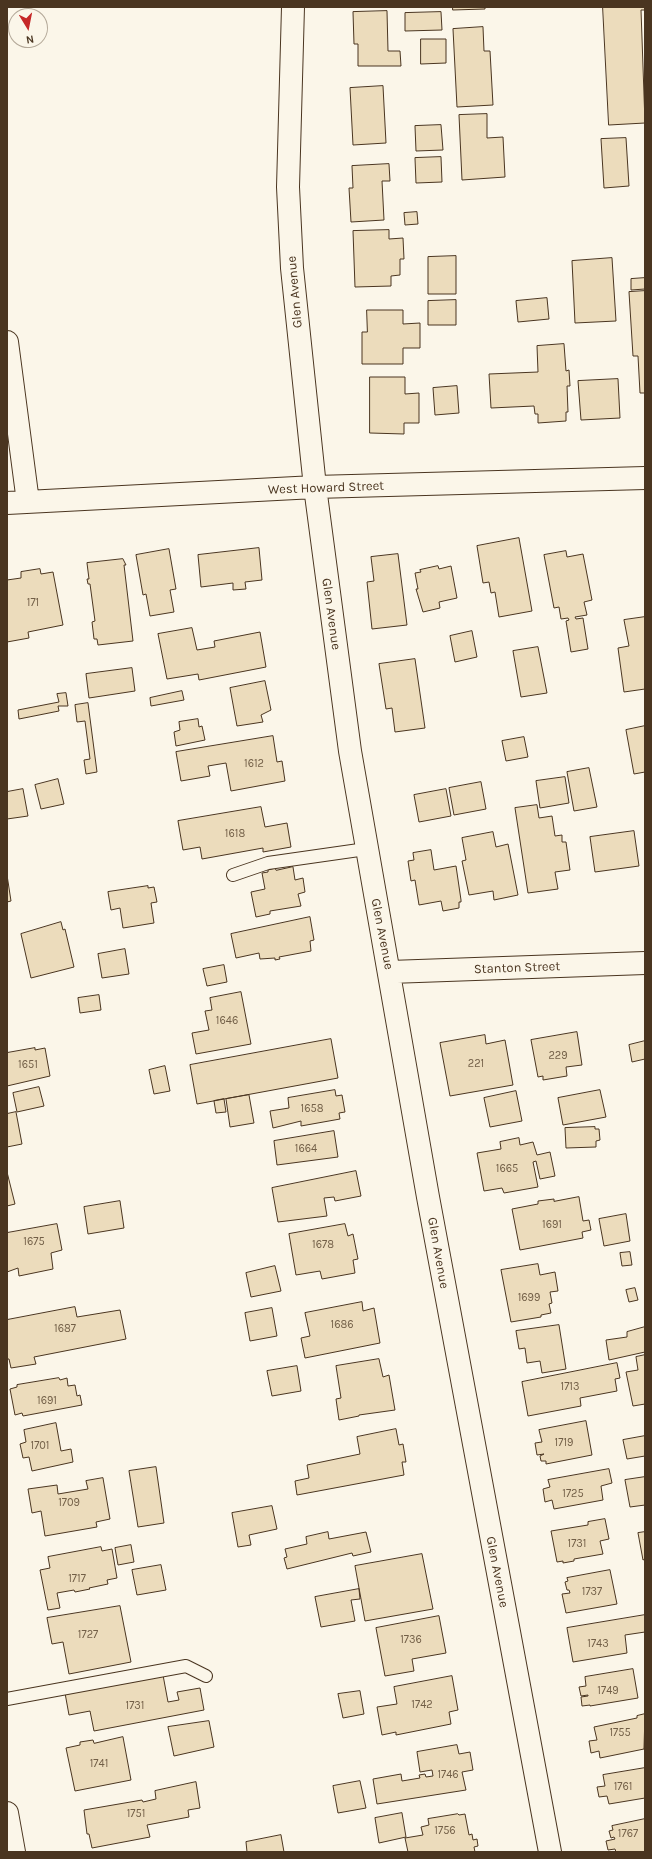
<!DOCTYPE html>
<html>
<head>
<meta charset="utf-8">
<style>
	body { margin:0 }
	#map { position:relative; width:652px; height:1859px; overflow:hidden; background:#fbf6e9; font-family:Karla,sans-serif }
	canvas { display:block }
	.frame { position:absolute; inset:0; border:8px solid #4a3520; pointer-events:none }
	.north { position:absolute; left:8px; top:8px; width:40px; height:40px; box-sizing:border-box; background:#fbf6e9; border:1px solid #b4a999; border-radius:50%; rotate:170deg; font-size:11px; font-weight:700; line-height:16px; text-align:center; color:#4a3520 }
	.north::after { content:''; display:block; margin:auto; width:14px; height:18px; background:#c62828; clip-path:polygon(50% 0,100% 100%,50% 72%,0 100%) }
</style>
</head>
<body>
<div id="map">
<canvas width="652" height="1859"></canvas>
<div class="frame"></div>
<div class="north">N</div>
</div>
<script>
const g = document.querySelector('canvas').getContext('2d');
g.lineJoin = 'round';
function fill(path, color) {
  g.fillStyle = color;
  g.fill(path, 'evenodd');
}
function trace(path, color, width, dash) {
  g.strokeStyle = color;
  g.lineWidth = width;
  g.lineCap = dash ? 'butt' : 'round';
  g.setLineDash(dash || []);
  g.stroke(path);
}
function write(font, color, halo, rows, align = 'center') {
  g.font = font + ' Karla,sans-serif';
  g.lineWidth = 3;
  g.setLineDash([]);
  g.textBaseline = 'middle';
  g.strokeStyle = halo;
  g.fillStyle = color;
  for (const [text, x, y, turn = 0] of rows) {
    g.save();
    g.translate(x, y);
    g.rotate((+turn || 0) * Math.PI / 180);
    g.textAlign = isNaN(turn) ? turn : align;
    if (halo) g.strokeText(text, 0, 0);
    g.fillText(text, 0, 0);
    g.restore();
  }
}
const building = new Path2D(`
	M453,7h32v2l-32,1z
	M603,7h42v3h-4l4,113 -36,2z
	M387,11l1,40h12l1,15h-43v-22h-4l-1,-32z
	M441,12l1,18 -37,1v-18z
	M483,27l1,24h6l3,54 -36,2 -4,-78z
	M421,39h25v24l-25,1z
	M383,86l3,57 -33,2 -3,-57z
	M487,114v24l16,-1 2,40 -43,3 -3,-65z
	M441,125l2,25 -27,1 -1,-25z
	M626,138l3,48 -25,2 -3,-49z
	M441,157l1,25 -26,1 -1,-25z
	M389,164l1,17h-8l2,39 -33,2 -2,-34h4l-1,-22z
	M417,212l1,12 -13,1 -1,-12z
	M389,230v9l14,-1 1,21h-4v16l-9,1v10l-36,1 -2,-56z
	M456,256v38h-28v-37z
	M612,258l4,63 -41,2 -3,-62z
	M645,278v11l-14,1v-11z
	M645,291v102h-5l-2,-37h-5l-4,-64z
	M547,298l2,21 -31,3 -2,-21z
	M456,300v25h-28v-24z
	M367,310h36v14l17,-1v25h-17v16h-41v-32h5z
	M564,344l2,27 3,-1 1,16h-3l1,26h-2v9l-28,2v-9h-3l-1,-8 -43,2 -2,-34 49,-2 -1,-26z
	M370,377h35v17l14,-1v30h-15v11l-34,-1z
	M618,379l2,39 -39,2 -3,-39z
	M457,386l2,27 -24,2 -2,-27z
	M519,538l13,73 -33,6 -4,-25 -4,1 -2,-11 -6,1 -6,-37z
	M259,548l3,32 -17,2 1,7 -13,1v-7l-32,4 -3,-32z
	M169,549l7,40 -6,1 4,22 -24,4 -4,-22 -3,1 -7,-40z
	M566,551l1,6 16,-3 9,46 -8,2 3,13 -12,2 1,2 7,-1 5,31 -17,3 -5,-31 3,-1 -1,-2 -7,1 -2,-12 -5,1 -10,-53z
	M398,554l9,71 -35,4 -5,-47 7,-1 -3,-24z
	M123,559l3,6h-2l9,76 -35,4 -1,-6h-3l-2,-17 3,-1 -5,-37h-2l-1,-5h2l-2,-16z
	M438,566l1,3 12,-3 6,32 -18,4 1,6 -17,4 -7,-23h2l-3,-16 6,-1 -1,-2z
	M40,569l1,5 12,-2 10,53 -35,7 1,6 -22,4v-62l14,-2v-6z
	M645,617v72l-21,3 -6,-44 11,-2 -5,-26z
	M192,628l5,22 18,-3 -1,-6 46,-9 6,35 -67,13 -1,-6 -31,5 -9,-45z
	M472,631l5,26 -22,5 -5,-26z
	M538,647l9,46 -26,4 -8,-46z
	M415,659l10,69 -30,4 -3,-24 -6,1 -7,-45z
	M132,668l3,23 -46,7 -3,-24z
	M265,681l6,29 -10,5 2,7 -26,4 -7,-38z
	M182,691l2,9 -33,6 -1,-8z
	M66,693l2,13h-10l1,5 -40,8 -1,-9 41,-8 -2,-8z
	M88,703l9,69 -11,2 -2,-14 6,-1 -5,-38 -8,1 -2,-17z
	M198,719l1,8 3,-1 3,14 -29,6 -2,-14 6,-2 -1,-8z
	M645,726v46l-11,2 -8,-44z
	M273,736l4,26 5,-1 3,20 -54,10 -5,-28 -18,3 2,10 -29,5 -5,-29z
	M524,737l4,20 -22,4 -4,-20z
	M589,768l8,39 -23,4 -7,-39z
	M565,777l4,26 -29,5 -4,-27z
	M58,779l6,25 -23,5 -6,-24z
	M481,782l5,27 -32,6 -5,-27z
	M23,789l5,27 -21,3v-27z
	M446,789l5,27 -32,6 -5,-27z
	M537,805l2,13 13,-2 3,20 7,-1v7h4l4,28 -15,2 3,17 -30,4 -13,-85z
	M261,807l4,20 22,-4 4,24 -28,5v-4l-61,11 -2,-12 -17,3 -5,-29z
	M634,831l5,35 -44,6 -5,-35z
	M493,832l3,15 12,-3 10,51 -24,5 -1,-9 -24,4 -7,-34 4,-1 -4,-22z
	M431,850l3,20 22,-4 5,34v2h-2v6l-16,3 -2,-10 -22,4 -4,-25 -4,1 -3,-20 6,-1 -1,-7z
	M293,867l2,13 8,-2 2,14 -7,2 3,12 -31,5v3l-14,3 -5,-25 14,-3 -3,-16 6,-1v-2l7,-2 1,2z
	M7,875l4,26 -4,1z
	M148,886v2l6,-1 3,15 -6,1 3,20 -31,5 -3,-20 -9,2 -3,-18z
	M310,917l4,23 -4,1 1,10 -32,6 1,2 -5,1v-2l-15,1 -1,-6 -23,5 -5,-24z
	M61,922l2,8 2,-1 9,38 -43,11 -10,-44z
	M125,949l4,25 -27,4 -4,-24z
	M224,965l3,17 -20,4 -4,-17z
	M241,992l10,52 -55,10 -4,-21 17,-3 -4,-19 7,-1 -2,-12z
	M99,995l2,15 -21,3 -2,-15z
	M577,1032l5,33 -16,2 1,9 -24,4v-4l-5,1 -7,-37z
	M485,1035l1,9 19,-4 8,45 -63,11 -10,-53z
	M331,1039l7,39 -141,26 -7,-39z
	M645,1041v18l-13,3 -3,-17z
	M35,1048v2l10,-2 5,28 -43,10v-33z
	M165,1066l5,25 -16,3 -5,-24z
	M39,1087l5,19 -27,6 -4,-19z
	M335,1090l1,6 6,-1 3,17 -6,1 1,6 -39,7v-5l-28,7 -3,-17 19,-3 -1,-10z
	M600,1090l6,27 -43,8 -5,-27z
	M516,1091l6,30 -32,6 -6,-29z
	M249,1095l5,28 -24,4 -4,-28z
	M224,1099l2,13 -10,1 -2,-12z
	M16,1112l6,32 -15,3v-33z
	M595,1127v2h4l1,11 -4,1v6l-30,1 -1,-20z
	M334,1131l4,26 -61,8 -3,-24z
	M519,1138l1,7 13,-3 4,13 13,-3 5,24 -15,3 -4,-18 -3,1 5,25 -34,6 -2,-5 -18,3 -7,-38 24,-4 -1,-7z
	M356,1171l5,25 -26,5 -1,-4 -10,1 3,18 -49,6 -6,-34z
	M7,1172l8,32 -8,2z
	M579,1197l4,24 6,-1 2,10 -9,2 1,6 -63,12 -8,-41 26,-5v-3l16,-2v2z
	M120,1201l4,27 -36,6 -4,-27z
	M626,1214l4,27 -26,5 -5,-27z
	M57,1224l5,26 -11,3 2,16 -34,7 -1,-8 -11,4v-39z
	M345,1224l3,12 5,-2 5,25 -5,1 2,13 -33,6 -2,-8 -24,4 -7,-41z
	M630,1252l2,13 -10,1 -2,-13z
	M538,1264l2,11 15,-3 3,19 -8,1 2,11 -3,1 2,9 -10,2v2l-30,5 -10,-52z
	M275,1266l6,25 -30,6 -5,-24z
	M635,1288l3,12 -9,2 -3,-12z
	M362,1302l1,9 11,-3 6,35 -75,15 -4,-20 9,-2 -5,-23z
	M75,1307l2,10 43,-7 6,29 -92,18 2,7 -25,4 -2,-9h-2v-39z
	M272,1308l5,28 -27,5 -5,-28z
	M559,1325l7,44 -24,4 -2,-12 -13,2 -2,-15 -6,1 -3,-18z
	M645,1327v25l-36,8 -3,-20 21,-3v-5z
	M645,1355v49l-12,2 -7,-34 12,-2 -2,-13z
	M379,1359l4,18 6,-2 6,35 -36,5v1l-20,4 -3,-21 5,-1 -5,-32z
	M617,1363l3,15 -5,1 2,12 -37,7 1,8 -53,10 -6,-34z
	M297,1366l4,25 -29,5 -5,-25z
	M59,1378l1,2 7,-2 1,8 7,-1 2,11 3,-1 2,10 -59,11 -1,-3 -7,2 -5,-26 7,-2v-2z
	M586,1421l6,34 -46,9v-3h-5l-1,-5 4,-2 -7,1 -2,-12 7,-1 -3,-12z
	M56,1423l5,28 10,-2 2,13 -41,9 -3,-14 -6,1 -3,-14 6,-2 -2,-12z
	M396,1429l3,16 4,-1 3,18h-4l2,13 -107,20 -2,-14 14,-3 -2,-13 53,-11 -3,-17z
	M645,1436v20l-18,3 -4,-19z
	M156,1467l8,56 -26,4 -9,-56z
	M609,1469l3,14 -11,3 2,14 -49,9 -2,-9 -7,2 -2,-13 7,-2 -2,-7z
	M645,1477v28l-15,2 -5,-27z
	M103,1478l7,41 -14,3 1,5 -52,9 -4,-25 -9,2 -4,-24 29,-4 1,9 30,-5 -2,-8z
	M272,1506l5,23 -28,6 2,10 -13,2 -6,-34z
	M605,1519l4,20 -9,2 3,13 -29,5v2l-11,2v-2l-6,1 -6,-31 37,-6v-3z
	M328,1532l1,7 37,-7 5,20 -18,4 -1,-3 -65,16 -3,-11 3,-1 -2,-8 22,-5 -1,-7z
	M645,1532v27l-2,1 -5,-27z
	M131,1545l3,17 -16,3 -3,-17z
	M101,1547l1,4 10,-2 5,29 -10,2 1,4 -19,4 1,1 -15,3 -1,-2 -17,3 3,15 -12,2 -8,-40 10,-2 -2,-11z
	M422,1554l11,55 -68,12 -10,-55z
	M161,1565l5,25 -29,5 -5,-25z
	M610,1570l7,34 -51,9 -4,-19 8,-1 -1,-3h-2l-2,-8 3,-1 -1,-3z
	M359,1589l1,10 -9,1 4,21 -34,6 -6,-30z
	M120,1606l11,56 -62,12 -6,-32 -11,2 -5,-26z
	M645,1615v17l-20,3 2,18 -54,9 -6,-34z
	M439,1616l7,37 -34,6 2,12 -29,5 -9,-48z
	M633,1669l5,29 -48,8v-1l-8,1 -1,-9 7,-1v-1l-7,1 -2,-9 7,-1 -1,-9z
	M163,1675l5,27 11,-2 -2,-8 23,-4 4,22 -110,21 -4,-20 -21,4 -4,-22z
	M452,1676l6,34 -9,2 2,12 -55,11v-3l-14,3 -5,-28 20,-3 -3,-17z
	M360,1691l4,23 -21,4 -5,-24z
	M645,1714l-1,35 -44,9 -1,-7 -8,2 -2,-12 8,-1 -3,-13 43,-9v-2z
	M209,1721l5,26 -40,9 -6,-29z
	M123,1737l8,43 -56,11 -9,-43 14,-3v-3l13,-2 1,3z
	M457,1745l2,9 11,-2 3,18 -11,2 4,18 -89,14 -4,-25 28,-5 1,7 18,-3 -1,-3 6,-1 1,3 7,-1 -1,-6 -12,2 -3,-20z
	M645,1768v30l-36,6 -2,-8 -8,1 -2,-10 8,-1 -2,-11z
	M360,1781l6,27 -28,5 -5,-27z
	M196,1782l4,26 -12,2 1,7 -42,8 3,12 -58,11 -3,-14h-2l-3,-24 58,-10 1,2 13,-3 -1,-8z
	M402,1813l4,24 -27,6 -4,-25z
	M458,1814l1,1 6,-1 4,21 3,-1 1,6 4,-1 1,7 -4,1 1,5h-67l-3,-14 18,-3 -2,-8 8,-2 -1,-6z
	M645,1819v33h-29l-1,-3 -7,1 -2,-9 9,-2 -1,-2 -3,1 -2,-7 4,-1 -1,-4z
	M281,1835l3,17h-37l-1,-10z`);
const lane = new Path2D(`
	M233,875l35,-12 98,-14
	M7,1699l179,-33 20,10`);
const street = new Path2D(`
	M293,7l-5,180 4,81 23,219 35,264 78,446 122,655
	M7,342l21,160
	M7,503l308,-16 330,-9
	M390,972l255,-9
	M7,1813l7,39`);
const numberNames = [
	["171",33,603],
	["1612",254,764],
	["1618",235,834],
	["1646",227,1021],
	["229",558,1056],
	["221",476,1064],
	["1651",28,1065],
	["1658",312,1109],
	["1664",306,1149],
	["1665",507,1169],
	["1691",552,1225],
	["1675",34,1242],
	["1678",323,1245],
	["1699",529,1298],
	["1686",342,1325],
	["1687",65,1329],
	["1713",570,1387],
	["1691",47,1401],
	["1719",564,1443],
	["1701",40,1446],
	["1725",573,1494],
	["1709",69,1503],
	["1731",577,1544],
	["1717",77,1579],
	["1737",592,1592],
	["1727",88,1635],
	["1736",411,1640],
	["1743",598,1644],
	["1749",608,1691],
	["1742",422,1705],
	["1731",135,1706],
	["1755",620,1733],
	["1741",99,1764],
	["1746",448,1775],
	["1761",623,1787],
	["1751",136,1814],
	["1756",445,1831],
	["1767",628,1834]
];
const streetNames = [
	["Glen Avenue",295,292,-95],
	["West Howard Street",326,488,-2],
	["Glen Avenue",331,614,82],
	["Glen Avenue",382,934,79],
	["Stanton Street",517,968,-2],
	["Glen Avenue",438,1253,80],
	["Glen Avenue",497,1572,79]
];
fill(building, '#ecdcbc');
trace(building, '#4a3520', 1);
trace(lane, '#4a3520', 14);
trace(street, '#4a3520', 24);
trace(lane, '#fbf6e9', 12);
trace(street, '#fbf6e9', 22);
write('11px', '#725f47', null, numberNames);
write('13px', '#4a3520', '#fbf6e9', streetNames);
</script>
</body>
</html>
